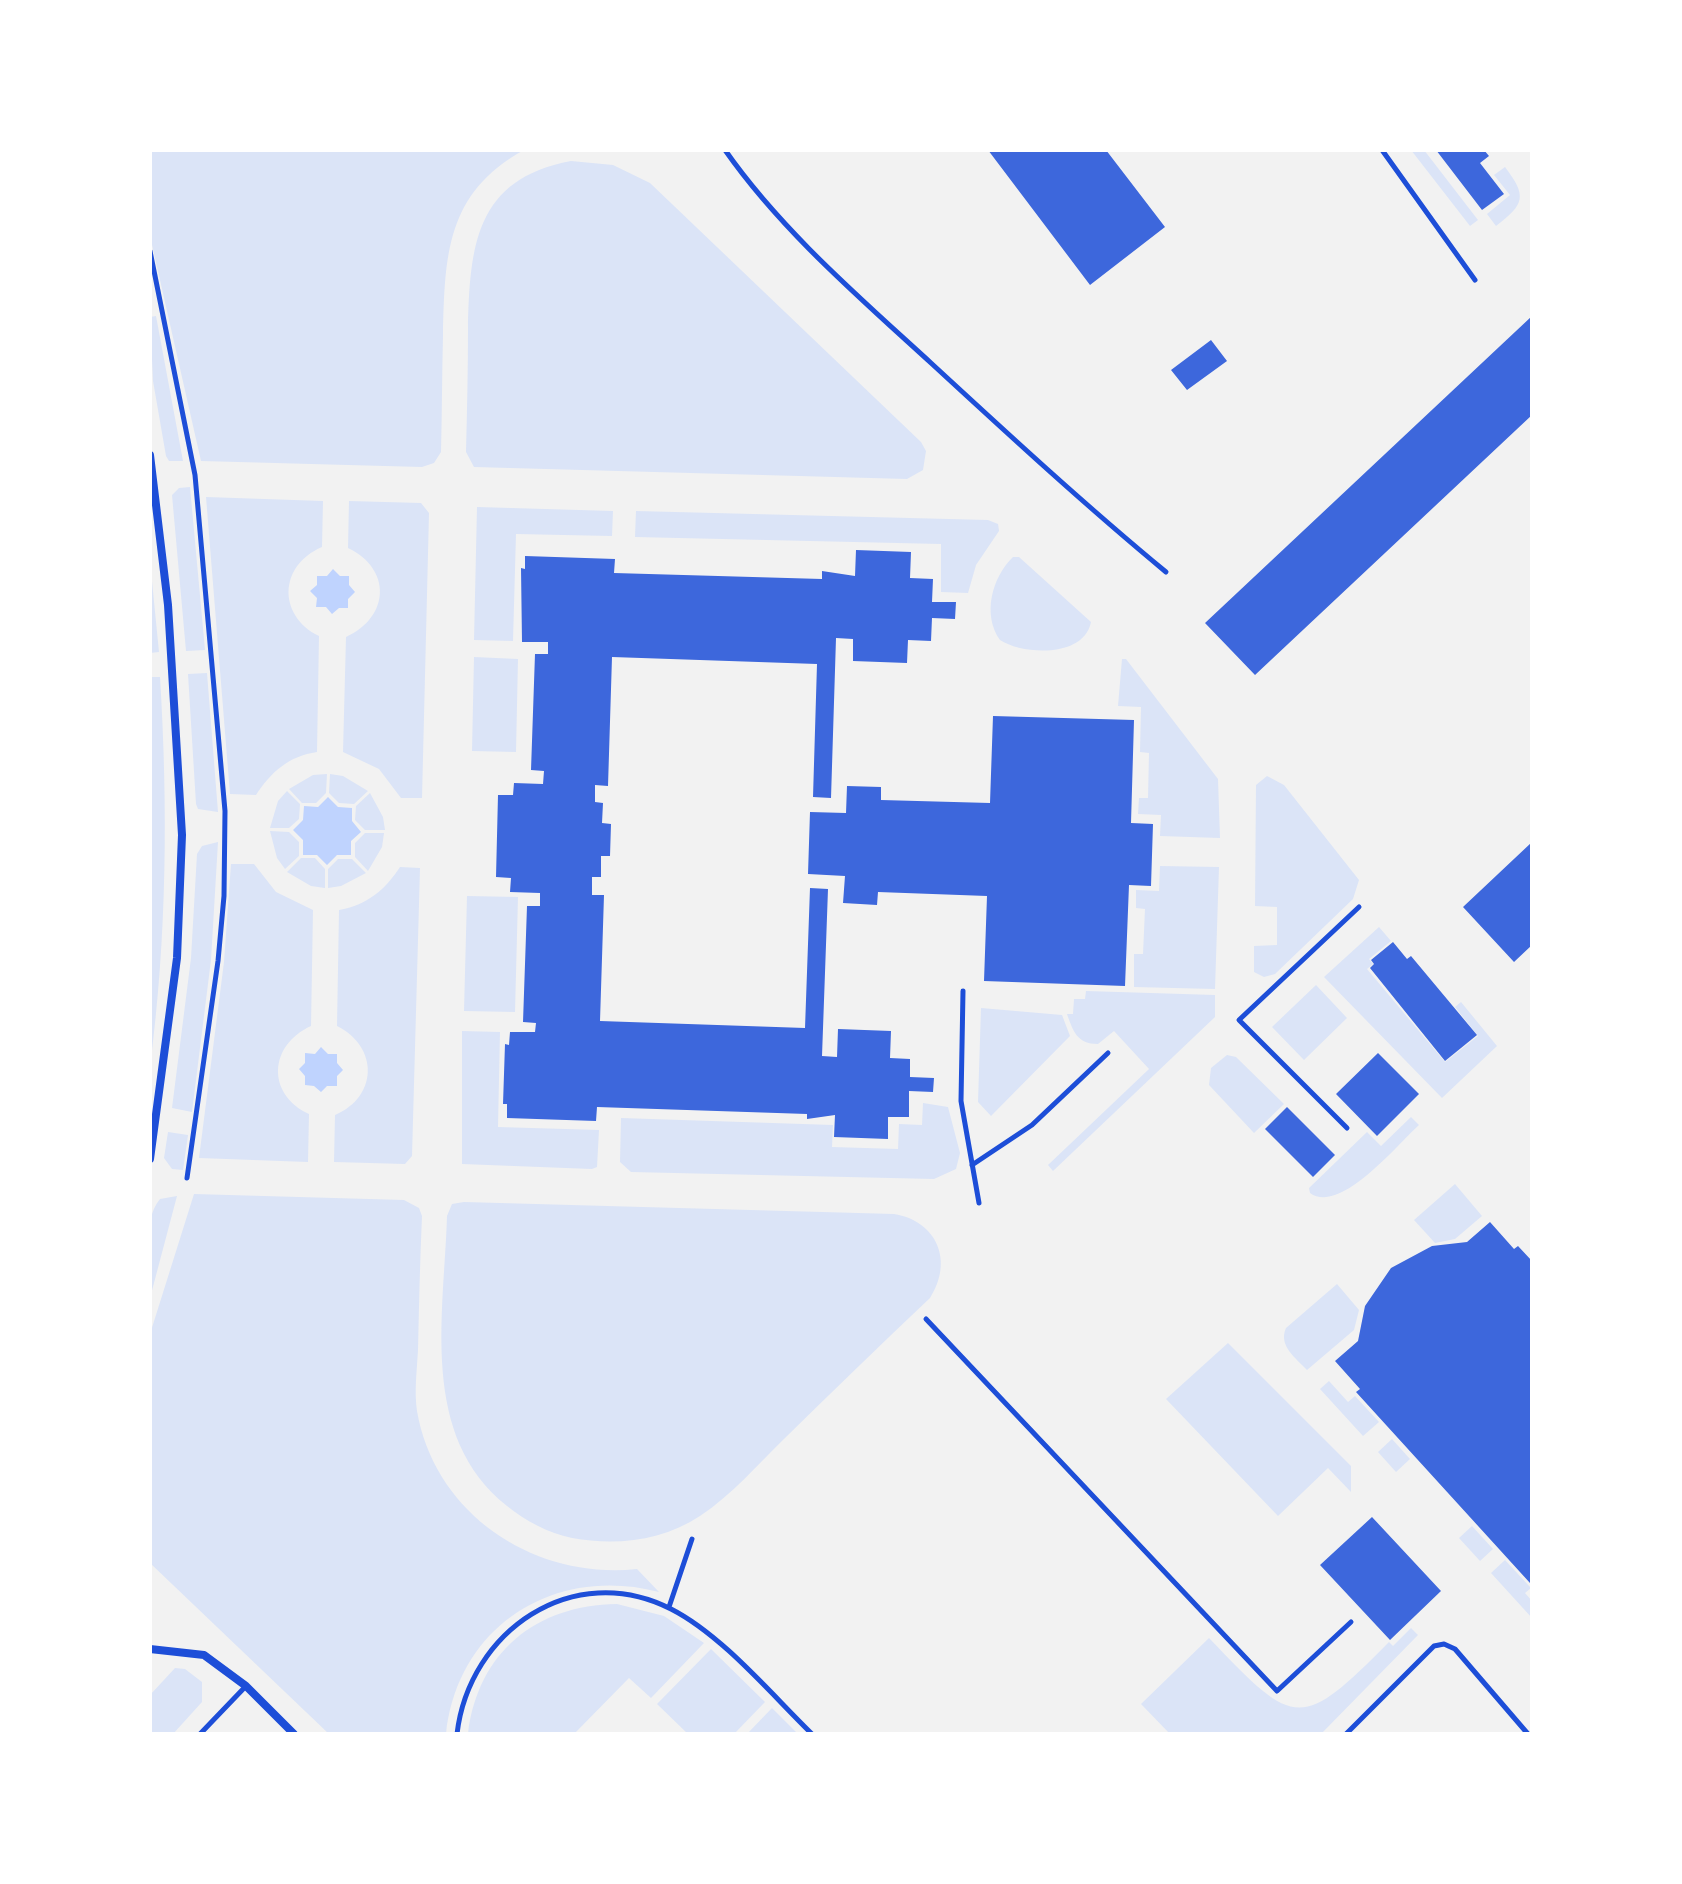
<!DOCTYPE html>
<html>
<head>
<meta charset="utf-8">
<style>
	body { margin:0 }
	#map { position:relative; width:1682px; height:1884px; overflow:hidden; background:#f2f2f2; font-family:Lora,serif }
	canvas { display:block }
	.frame { position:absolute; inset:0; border:152px solid #fff; pointer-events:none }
</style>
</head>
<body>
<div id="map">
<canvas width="1682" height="1884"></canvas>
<div class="frame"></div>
</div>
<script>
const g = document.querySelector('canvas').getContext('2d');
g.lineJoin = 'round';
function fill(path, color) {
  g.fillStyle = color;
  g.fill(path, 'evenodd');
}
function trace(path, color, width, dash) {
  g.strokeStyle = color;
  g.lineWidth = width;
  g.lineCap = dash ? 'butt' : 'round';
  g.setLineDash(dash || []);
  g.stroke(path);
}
const green = new Path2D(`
	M150,150h374c-78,43 -79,105 -81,185 -1,39 -1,78 -2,117l-7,11 -12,4 -221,-6 -51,-225z
	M1411,150h13l54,70 -8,6z
	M571,161l42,4 37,18 271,259 5,9 -3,19 -16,9 -433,-12 -8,-15c1,-41 2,-82 2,-123 2,-83 7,-150 103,-168z
	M1505,167c22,29 20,37 -9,59l-9,-12 23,-19 -16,-20z
	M156,316l27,145h-14l-3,-5 -13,-75 -3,-64z
	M190,487l15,163 -19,1 -14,-156 7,-7z
	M206,497l117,4 -1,46c-44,19 -44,69 -3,89l-2,116c-28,4 -46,20 -61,43l-26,-1z
	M349,501l72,2 8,10 -7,285h-21l-22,-29 -36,-17 3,-115c44,-20 46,-68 2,-89z
	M477,507l136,4 -1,25 -96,-2 -3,107 -39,-1z
	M636,511l352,9 10,4 1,7 -23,34 -8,28 -27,-1v-48l-306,-7z
	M1013,557h6l72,65c-7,36 -68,33 -91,18 -18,-25 -8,-63 13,-83z
	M150,561l9,91 -9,1z
	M474,657l44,2 -2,93 -44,-1z
	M1122,659h4l92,120 2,59 -60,-2 1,-21 -23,-1 1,-16h9l1,-45 -9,-1 1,-45 -23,-1z
	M207,673l11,139 -20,-3 -2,-5 -8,-130z
	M150,677h10c8,131 7,259 -10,390z
	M327,774l-1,19 -10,10h-14l-13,-14 24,-14z
	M330,774l13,2 25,15 -14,13 -15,-1 -10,-10z
	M1267,776l17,9 75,95 -6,19 -78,75 -11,3 -10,-5v-26l23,-1v-38l-22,-1 1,-121z
	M287,791l13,13 -1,15 -10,9h-19l8,-27z
	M370,793l13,24 2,13h-20l-10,-10 1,-14z
	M270,831l19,1 10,10v14l-14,13 -8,-11z
	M365,833h19l-2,14 -14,24 -13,-14v-14z
	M218,842l-7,118 -19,152 -20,-4 19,-150 6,-104 5,-8z
	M301,858h14l10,11v19l-14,-2 -24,-14z
	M338,859h14l14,14 -25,13 -13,2v-19z
	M231,864h23l22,28 37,18 -2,116c-42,19 -45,68 -2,88l-1,48 -109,-4 25,-196z
	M1160,866l59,1 -4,122 -81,-2v-33h9l2,-45 -9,-1v-18l23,1z
	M400,867l20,1 -8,288 -7,8 -71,-2 1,-47c43,-18 44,-68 2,-89l2,-116c28,-5 46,-20 61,-43z
	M467,896l51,1 -3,115 -51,-1z
	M1379,927l12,14 -22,18 4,5 -6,5 78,93 33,-26 -23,-29 6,-5 36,44 -55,52 -118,-121z
	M1316,985l31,33 -43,42 -32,-33z
	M1086,991l129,4v22l-162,154 -5,-6 101,-96 -35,-38 -16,13c-21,0 -25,-13 -31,-30h6l1,-15h11z
	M981,1008l81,7 8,21 -79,80 -13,-14z
	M462,1031l38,1 -2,95 101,3 -2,37 -5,2 -130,-5z
	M1227,1055l9,2 48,47 -30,29 -45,-48 2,-17z
	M923,1103l25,4 12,46 -4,16 -22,10 -303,-7 -11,-10 1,-44 212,7 -1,22 66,2 1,-25 23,1z
	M1411,1117l8,8c-22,20 -79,90 -109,68l-1,-5 58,-56 14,14z
	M168,1132l20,3 -5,35 -11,-1 -8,-11z
	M1455,1184l27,32 -27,23 -20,4 -21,-23z
	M194,1194l210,6 15,8 3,8c-2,44 -3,89 -4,134 -1,19 -4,42 -1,61 18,104 118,169 220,158l22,23c-103,-27 -201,32 -213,142h-117l-179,-171v-229z
	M177,1196l-27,102c0,-28 -9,-77 10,-99z
	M464,1202l430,12c43,7 60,47 36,84 -49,46 -97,93 -145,140 -27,26 -53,57 -85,78 -38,25 -84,30 -128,22 -24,-5 -46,-17 -65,-32 -88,-70 -63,-190 -60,-290l5,-12z
	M1337,1284l22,26 -5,20 -47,40c-11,-12 -29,-24 -21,-42z
	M1228,1343l123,123v26l-23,-24 -50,48 -112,-117z
	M1329,1381l19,21 7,-6 24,26 -16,14 -43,-47z
	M1392,1439l18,20 -14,13 -18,-20z
	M1472,1526l21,23 -13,12 -21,-23z
	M1505,1560l26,28 -6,5 7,8v17l-41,-45z
	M617,1604l47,12 40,27 -53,55 -22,-20 -55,56h-106c10,-82 68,-129 149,-130z
	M1411,1628l7,7 -97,99h-151l-29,-30 68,-66c86,90 91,94 180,4l4,4z
	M711,1649l54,53 -31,32h-46l-31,-30z
	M175,1668l10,1 17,13v20l-29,32h-23v-39z
	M772,1708l26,26h-51z`);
const water = new Path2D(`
	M333,569l7,7h9v9l6,7 -7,7v9h-9l-7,6 -6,-7h-10l1,-9 -7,-7 7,-6v-9h10z
	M328,797l10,10 14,1v13l9,11 -10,9v14h-14l-10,10 -10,-10h-14v-15l-10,-10 10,-10 1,-14 14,1z
	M321,1047l7,7h9v9l6,7 -6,6v10h-10l-6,6 -7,-6 -9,-1v-9l-6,-7 6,-6v-10l10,1z`);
const building = new Path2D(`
	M988,150h118l59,77 -75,58z
	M1436,150h48l5,6 -9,7 24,31 -22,16z
	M1532,316v99l-277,260 -50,-52z
	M1211,340l16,21 -40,29 -16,-20z
	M856,550l55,2 -1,26 23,1 -1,23h24l-1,17 -23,-1 -1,23 -23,-1 -1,23 -54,-2v-22l-17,-1 -5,160 -18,-1 4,-133 -205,-7 -4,129 -13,-1v17l8,1 -1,20 9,1 -1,32h-9v21h-9v18h12l-4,126 205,7 5,-140 18,1 -6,167 15,1 1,-28 53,2 -1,27 20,1v18l24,1 -1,14 -24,-1v26h-21v22l-54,-2 1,-22 -28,4v-5l-210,-7 -1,14 -89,-3v-14h-4l2,-60 4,1 1,-13h25l1,-9 -13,-1 4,-116h13v-13l-30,-1 1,-14 -15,-1 2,-82h15l1,-12 29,1 1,-13 -13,-1 4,-116h13v-12h-26l-1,-74 4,1v-13l90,3 -1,14 208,6v-8l33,5z
	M993,716l141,4 -3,103 22,1 -2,62 -22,-1 -4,101 -141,-5 3,-85 -109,-4 -1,13 -34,-2 2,-27 -37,-2 2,-62 36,1 1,-27 34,1v13l109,3z
	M1532,842v103l-18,17 -51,-55z
	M1393,942l14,17 4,-3 66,79 -32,26 -75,-93 4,-4 -3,-4z
	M1378,1053l41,41 -42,42 -41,-42z
	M1287,1107l48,48 -22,22 -48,-48z
	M1490,1222l24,27 4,-3 14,15 -2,322 -174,-191 4,-3 -25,-28 23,-20 7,-35 26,-38 41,-22 35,-4z
	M1372,1517l69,74 -51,49 -70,-75z`);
const path = new Path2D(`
	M725,150c56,80 134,147 206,213 77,71 154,142 235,209
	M150,251l45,224 30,336 -1,85 -6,65 -31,217`);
const service = new Path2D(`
	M1382,150l93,130
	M963,991l-2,110 18,102
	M1347,1128l-108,-108 120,-113
	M972,1165l60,-40 76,-72
	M926,1319l351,372 74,-69
	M669,1607l23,-68
	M200,1734l46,-48
	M457,1734c12,-103 116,-175 214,-125 51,26 100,85 141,125
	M1346,1734l88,-88 10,-2 11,5 73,85`);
const minor = new Path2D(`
	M150,455l18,150 14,230 -5,123 -27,201
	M150,1649l54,6 42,31 48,48`);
fill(green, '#dbe4f7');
fill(water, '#bfd3fe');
fill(building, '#3d67dc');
trace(path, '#1d4ed8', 5);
trace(service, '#1d4ed8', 5);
trace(minor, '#1d4ed8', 8);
</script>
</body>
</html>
